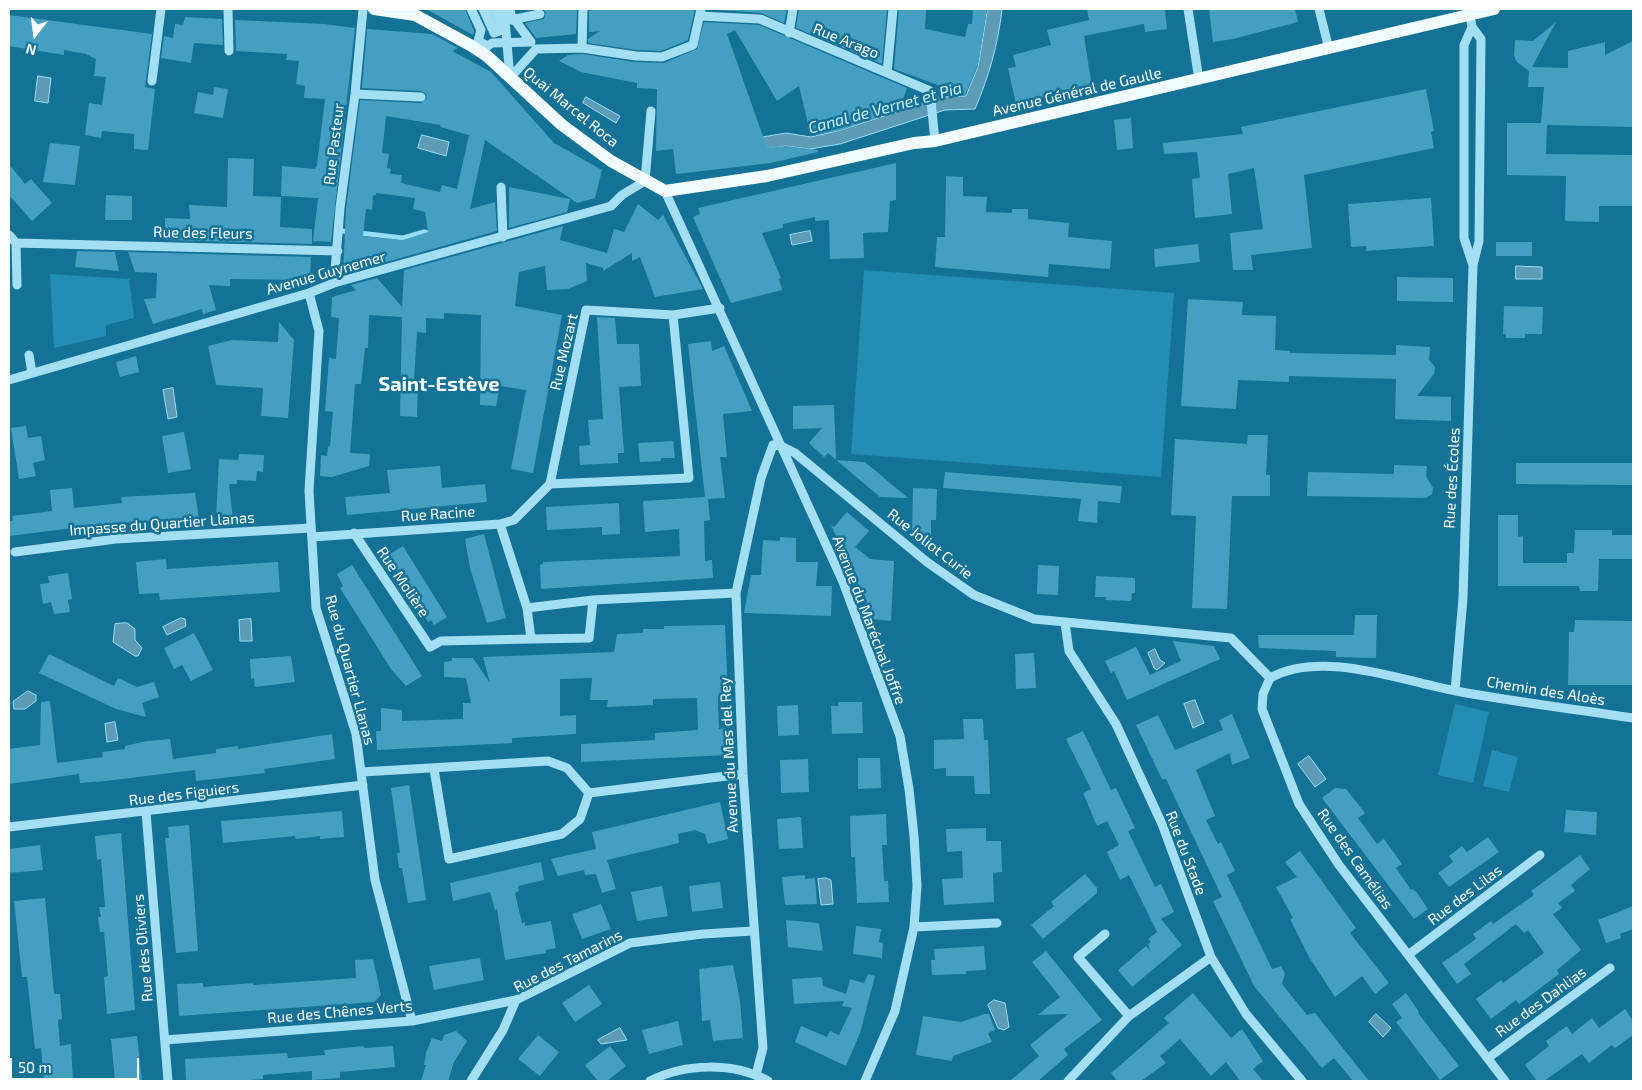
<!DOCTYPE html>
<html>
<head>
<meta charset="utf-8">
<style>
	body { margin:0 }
	#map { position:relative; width:1642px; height:1090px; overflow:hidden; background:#147296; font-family:"Exo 2",sans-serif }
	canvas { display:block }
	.frame { position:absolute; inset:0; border:10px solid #fff; pointer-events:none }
	.north { position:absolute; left:10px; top:10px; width:50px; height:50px; -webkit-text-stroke:4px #147296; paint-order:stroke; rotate:195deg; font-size:14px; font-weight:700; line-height:20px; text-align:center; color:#fff }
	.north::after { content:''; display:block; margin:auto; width:18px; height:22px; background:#fff; clip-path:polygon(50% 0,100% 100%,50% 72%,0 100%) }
	.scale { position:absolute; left:10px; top:1058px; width:129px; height:22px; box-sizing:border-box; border:2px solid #fff; border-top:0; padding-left:6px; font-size:15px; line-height:18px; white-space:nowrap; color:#fff; -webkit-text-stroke:4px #147296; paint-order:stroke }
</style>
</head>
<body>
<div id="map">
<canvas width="1642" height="1090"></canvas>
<div class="frame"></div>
<div class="north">N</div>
<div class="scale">50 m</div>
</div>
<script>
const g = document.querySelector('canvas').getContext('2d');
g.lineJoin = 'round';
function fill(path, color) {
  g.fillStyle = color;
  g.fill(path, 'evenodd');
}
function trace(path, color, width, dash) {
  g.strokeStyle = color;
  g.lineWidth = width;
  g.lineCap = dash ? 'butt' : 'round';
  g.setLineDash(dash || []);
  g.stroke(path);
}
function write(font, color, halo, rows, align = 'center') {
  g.font = font + ' "Exo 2",sans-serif';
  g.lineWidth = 5;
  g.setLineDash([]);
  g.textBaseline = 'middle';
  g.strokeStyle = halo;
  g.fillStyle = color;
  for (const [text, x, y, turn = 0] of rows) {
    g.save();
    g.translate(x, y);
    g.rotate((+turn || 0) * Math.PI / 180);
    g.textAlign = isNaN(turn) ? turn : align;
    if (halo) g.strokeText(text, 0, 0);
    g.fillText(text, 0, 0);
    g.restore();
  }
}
const green = new Path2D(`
	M864,270l310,23 -13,184 -310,-23z
	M50,274l79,5 5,39 -28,7v11l-52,12z
	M1455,704l34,8 -16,71 -35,-8z
	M1492,750l26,7 -9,35 -26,-6z`);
const water = new Path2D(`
	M988,9h14c-4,36 -13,67 -27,100l-30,1 -105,34 -30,5 -24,-3 -74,11 -2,-11 76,-13 25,4 30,-7 101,-33 24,-1 12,-29z
	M38,76l13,2 -3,25 -13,-2z
	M586,97l34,19 -4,7 -33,-20z
	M422,135l27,7 -3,14 -28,-8z
	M810,231l2,10 -20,4 -2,-10z
	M1516,266l26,1v12h-26z
	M173,388l4,29 -9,2 -5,-29z
	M181,618l4,1 1,7 -19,9 -4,-8z
	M251,619l1,22h-12l-1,-21z
	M127,623l8,6v11l7,8 -4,8h-3l-22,-14 2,-18z
	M1155,649l5,11 5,3 -8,7 -3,-2 -6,-15z
	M28,691l8,4v6l-11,8h-11l-1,-7z
	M1195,700l9,23 -11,5 -9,-24z
	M115,722l3,18 -11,2 -2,-18z
	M1309,756l17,23 -11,8 -17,-23z
	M826,878l5,2 2,24 -12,1 -3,-26z
	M994,1000l11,3 4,24 -5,3 -6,-2 -10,-23z
	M1376,1014l15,14 -8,9 -14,-15z
	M620,1028l7,12 -26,4 -3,-4z`);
const stream = new Path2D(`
	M488,9l11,21
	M342,231l61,7 21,-6 9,2`);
const building = new Path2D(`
	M426,9h39l9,22 -1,4z
	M543,9h34l-1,25 -40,4 -11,-15 19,-4 2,-6z
	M589,9h106l-7,31 -27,11 -24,-1 -49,-7v-4l12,-8 -11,1z
	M707,9h80l-3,14 -23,-10z
	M799,9h88l-5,55 -86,-36z
	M899,9l27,1 -1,19 40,8 3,-13h4l1,-15h14l-9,56 -13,30 -71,-26z
	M1087,9h78l2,20 -22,3 -1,-8 -60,12 8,51 -76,17 -8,-36 8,-1 -3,-12 38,-10 -4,-15 42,-10z
	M1209,9h86l3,13 -65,17 -20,3z
	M9,15l143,19 -7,53 10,2 -7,61 -14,-1v-15l-32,-3 -1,7 -16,-3 4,-32 13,2 4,-28 -12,-1 2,-17 -10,-5 -22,-4v5l-55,-9z
	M185,17l37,2 1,26 -29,-2 -3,20 -30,-5 3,-22 9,2 2,-14 8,1z
	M235,20l90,4 30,4 -24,214 -18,-1 5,-43 -37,-2 1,-30 33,3 2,-4 8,-66 -21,-1 1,-12 -9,-2 3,-23 -13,-1 1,-6 -51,-3z
	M704,22l55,3 148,63 -8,22 -58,20 -30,6 -12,-50 -22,15 -42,-71 -8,4 40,114 19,-2 32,4v2l-47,11 -95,11 -3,-25 -17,2 1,-62 -20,-1v-5l-56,-11 -22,-11 9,-6 14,-1 53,8 29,1 33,-14z
	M1556,22l-24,45 36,1v-17l37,-9v13l28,-14v86l-86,-2 -1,29 87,1v51h-34v16l-34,-1 1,-45 -59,-1v-52h34l3,-36h-16l1,-16 -12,-9 -3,-6 1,-16 18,1z
	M367,29l65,5 26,14 -6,3 39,21 63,71 48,27 -7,28 -18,5 -92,-63 -15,69 25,-7 2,29 -154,43 3,-65 14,-109 61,3 6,-5 -1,-4 -5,-3 -59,-3zM386,116l55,9 -1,2 29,8 -12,54 -15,-4 -2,7 -39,-9 1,-8 -12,-1 1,-5 -4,-1 2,-14 -7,-1zM376,193l39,5 -2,11 12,3 3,20 -25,8 -40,-4 3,-27 6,1 1,-15h3z
	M214,87l14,2 -5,29 -29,-5 4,-21 15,3z
	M1426,89l8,42 -3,1 3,16 -130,27 8,73 -61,7 2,15h-20l-3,-37 33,-4 -9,-61 -26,6 4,40 -37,4 -3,-39 8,-1 -3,-26 -33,2 -1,-11 80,-9 -2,-7z
	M1131,118l2,30 -16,2 -3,-30z
	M50,143l30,3 -5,39 -32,-3z
	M228,158l26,1 -1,37 28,1 -1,30 32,2v15l-147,-4v-22l25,1 -1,-14 38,2z
	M896,163v37l-6,1 -2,31 -25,1 1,25 -34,1 -1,-39 -14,1v-4l-32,7v4l-21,5 19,45 -2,1 3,11 -51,13 -38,-86 7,-3 -2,-6z
	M9,164l16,20 6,-5 21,24 -20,18 -23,-26z
	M946,176l17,1v19l24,1 -1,15 26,1v-4h16v10l41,4 -1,14 44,4 -2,28 -61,-5 -1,13 -113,-10 2,-30h8z
	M509,187l61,12 -3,13 -58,16z
	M106,195l26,1v24h-27z
	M1431,198l3,48 -68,5v-5l-15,1 -3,-43z
	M638,204l20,16 5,-5 40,74 -48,8 -15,-40 -8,4v-8l-29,18v-3l-17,-5 1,18 -19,8 -21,1 -2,-24 -26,6 -4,34 47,9 -29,158 -22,-4 15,-79 -26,-4 -4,20 -16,-1 1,-90 -37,-2v6l-18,-1v15l-9,-1 -3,49h4l-1,36 -17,-1 2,-99 -33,-2 -1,33h-3l-4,36h-6l-5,69 20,1 -1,12 -37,11 -12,-1 1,-21 6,1 1,-10h2l3,-34 -8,-1 4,-53 7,1 3,-41 -8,-1 1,-20 24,-7 -5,-5 26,-7 25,29 2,-37 159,-44 -3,14 47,13 7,-24 10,3z
	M1496,242h36v14h-36z
	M1198,244l2,18 -45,5 -1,-18z
	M77,251l38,1 4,19 -44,-4z
	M128,252l183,5 -1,23 -80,-1v7l-21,-1 7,25 -13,4 -1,-5 -49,15 -9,-25 12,-1 1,-25 -22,-1z
	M1397,277l56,1v24l-56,-1z
	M1188,299l55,3 -1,13 34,1 -1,34 15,1v2l106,2v-10l34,2 -1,13 6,7 -1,7 -17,22 34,1v24l-56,-2 1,-40 -107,-3v6l-51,-2 -2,29 -55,-3z
	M1504,306l39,1 -1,27h-17v4h-19v-4h-3z
	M597,317l18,1 2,26h22l2,42 -22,1 5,66h-6v10l-38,2 -1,-19 11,-1 -2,-25 15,-1z
	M279,322l15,18 -6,78 -27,-2 2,-28 -47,-3 -8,-39 24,-6 46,2z
	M711,341l1,10 12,-5 28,65 -29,3 4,43h-7l5,41 -17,1 2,21 -6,1 1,40 7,-1 1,18 -172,11 -1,-24 3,-1v-2l137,-6 -1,-27 -34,3 -2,-31 62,-4 -17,-153z
	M136,356l3,16 -19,5 -4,-15z
	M834,405l2,55 29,2 43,36 -28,-1 -52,-44 -4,4 -15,-14 13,-15 -29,1v-23z
	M26,426l2,12 13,-2 4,24 -12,3 3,13 -17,3 -8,-51z
	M184,432l7,37 -23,4 -6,-37z
	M1248,435h20l-2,40h4v21h-38l-5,113 -35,-1 4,-92 -25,-1 4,-76 72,5z
	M673,441l2,17h-14v3l-21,1 -2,-19z
	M239,454l25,1 -1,17 -6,-1 -1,10 -19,-1v4h-8l4,35h-17l3,-60 19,1z
	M1516,463h117v22l-117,-1z
	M1394,465l33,1 -1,10 7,12 -1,6 -6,4 -119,-2 1,-24 86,2z
	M440,466l2,22 43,-4 2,18 -140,13 -2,-18 45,-4 -3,-23z
	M945,472l177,14 -2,17 -22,-2 -1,22 -19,-2 3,-22 -138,-11z
	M72,488l2,20 48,-5 -1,-6 74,-4 4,26 -86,4 -104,13v-15h4l-1,-5 40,-5 -2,-21z
	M913,488l24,1 -1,31h-5v34l-19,-17z
	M619,503l1,31 -18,1v-8l-55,3 -1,-23z
	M847,512l22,19 -14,16 15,12 24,2 -3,60 -17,-2 -43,-94 3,2z
	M1498,515h20v22l5,-1v27h44v-10h7l1,-23h37v5h21v24h-34l-1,32h-18l-1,-5h-81z
	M484,534l22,84 -19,5 -17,-55 -5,-29z
	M780,537l16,1v24h22l-2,24h16l-1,30 -87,-3 7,-38h10l2,-35 17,1z
	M403,546l44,71 -13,8 -3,-5 -3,2 -41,-66z
	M166,559l1,10 111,-7 2,30 -120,8 -1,-7 -20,1 -3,-32z
	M352,565l70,111 -16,10 -15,-17 -51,-81 3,-2 -6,-12z
	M1038,565l21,1 -1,29 -21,-1z
	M68,573l4,26 -4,1 2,12 -16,2 -3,-12 -8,2 -3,-20 9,-1 -1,-7z
	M1096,576l39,2v15h-3l-1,8 -25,-1v-3h-11z
	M1355,615h22l-1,43 -40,-1v-6l-77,-3 -1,-13h96z
	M1575,620l58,1v64h-65l1,-53h5z
	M725,625l3,71 -10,1 1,32 7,-1 1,27 -146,7v-18l74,-4v-7l43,-3 -1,-32 -44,1v6l-46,2 1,-7h-18l2,-22 -32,1v37l16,-1v19l-64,4v5l-135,7 -1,-19h5v-23l21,2v11l61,-2v-16h8l-5,-25 -22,-1v-15l8,-1v-3h21l17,25 -7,-26 131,-5 3,-18 26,-1v-4h21v-3z
	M194,633l19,37 -22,11 -9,-16 -8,4 -10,-21z
	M1173,641l41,5 6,13 -93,41 -13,-29 -3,2 -6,-12 31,-14 14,28 31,-14z
	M1034,653l2,35 -20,1 -1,-35z
	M49,654l65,32 4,-8 19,9 17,-5 5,15 -17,6 4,14 -30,-8 -77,-36z
	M291,656l4,26 -40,5 -1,-9 -3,1 -1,-20z
	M50,701l7,62 46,-6 -1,-5 23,-3v-3l22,-5 23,-2 3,20 43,-6v-4l22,-3v3l94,-15 3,25 -71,10 1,4 -69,8 -1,-11 -89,11 -26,2 -1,-9 -70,10v-35l31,-4 1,-43z
	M838,702h24l1,31 -31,1 -1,-28h7z
	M798,705l1,30 -21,1 -1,-30z
	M1232,714l18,44 -18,7 -2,-12 -34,17 19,46 -9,4 12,24 3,-2 14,29 -8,4 45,94 9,-3 4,8 -3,10 25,31 8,-2 54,68h-16l-19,-23 -12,10 -68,-82 -41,-85 9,-4 -56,-118h-4l-26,-54 22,-10 17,35 48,-20 -4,-10z
	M963,719h20l1,21h4l2,54h-15l-1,-18h-28v-8l-12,1v-29l30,-1z
	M1083,731l28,59 5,-2 19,40 -7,3 27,56 6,-3 13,28 -13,7 21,26 -50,42 -14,-17 28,-24 4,5 -2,-7 3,-2 -3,-3 9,-7 -28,-57 -9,5 -13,-28 12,-7 -12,-24 -10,5 -14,-33 8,-4 -25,-50z
	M858,758h22l1,30 -23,1z
	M808,759l1,33 -28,1 -1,-33z
	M409,785l17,115 -18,3 -6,-35h-3l-2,-15h3l-9,-65z
	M1335,788l11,1 19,24 -7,5 19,26 7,-5 18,25 -6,4 15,22 2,-1 5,5 10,15 -14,10 -92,-121z
	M720,802l8,37 -20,5 -3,-10 -10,-4 -17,4 1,9 -72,17 9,29 -14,4 -6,-19 -11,1 -1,-5 -26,6 -7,-17 45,-10 -4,-17z
	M1566,810l31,2 -1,23 -32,-3z
	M342,811l2,26 -24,2v-3l-24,3 -1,-3 -72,7 -2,-22z
	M886,814l1,31h-5l2,36h4l1,21 -32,1 -2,-46h-4l-1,-41z
	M801,817l2,31 -24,1 -2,-30z
	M189,825l9,126 -22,2 -11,-115h4l-1,-11z
	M986,828v13h15l1,31 -9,1 1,29 -50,3 -2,-26 21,-1 -1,-27 -15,1 -1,-23z
	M121,833l14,177 -28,4 -3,-37 4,-1 -4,-44h-4l-2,-15h3l-2,-10h6l-4,-48 -4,1 -2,-24z
	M1488,837l11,15 -50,35 -11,-14 15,-11 -4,-6 13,-10 5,6z
	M40,845l3,25 -34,3v-24z
	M1300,851l56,77 -6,5 39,50 -14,11 -13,-18 -27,21 -26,-40 -19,-38 3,-1 -17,-31 21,-10 -12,-15z
	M1580,855l10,14 -19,16 4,6 -17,12 4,5 -9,6 28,36 -24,20 2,4 -40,30 -3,-4 -25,19 -15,-20 25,-19 2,3 41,-30 -16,-23 -4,3 -8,-9 -52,40 7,10 -14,10 -15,-21 34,-24 -3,-5 18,-13 2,3 41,-29 -3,-4z
	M541,862l3,18 -26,6 1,5 -4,2 7,30 3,-1v4l26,-5 5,27 -10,2v3l-41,7 -8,-51 -2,1 -5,-18 -37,9 -3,-18z
	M1085,874l12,14v5l-54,46 -12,-14 23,-19 -3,-4z
	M805,875v4l10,-1 2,26 -32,1 -3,-28z
	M720,882l3,26 -31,4 -3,-26z
	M662,886l6,30 -31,5 -6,-29z
	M45,898l9,96h6l2,25 -4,1 2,26 11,-2 2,37h-29l-3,-33 -6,1 -8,-72h-5l-8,-76z
	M601,904l10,25 -29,10 -10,-25z
	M1633,906v23l-13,5 1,4 -15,5 -8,-23z
	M786,920l33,3 4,28 -35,-4z
	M856,926l25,3 -2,13 4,1 -1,15 -29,-4z
	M984,946l2,24 -20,1v3l-34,1 -1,-15h4l-1,-11z
	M1046,951l56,69 -38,29 4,6 -30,26h-28l29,-25 -9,-11 38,-31 -30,1 22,-18 -28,-35z
	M480,958l4,22 -50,10 -5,-24z
	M373,959l8,36 -7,7 -195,14 -2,-32 26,-1v4l50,-4v2l103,-7 -1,-18z
	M733,965l7,36 3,37 -30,3 -3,-21 -8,1 -3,-52z
	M868,974l7,2 -15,57 -14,33 -51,-24 6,-16 26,11 3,-6 9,4 13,-27 -10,-2 2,-5 -50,3 -2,-25 30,-2 1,9 23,8 4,-15 14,4z
	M589,985l13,19 -27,18 -13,-19z
	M1193,993l38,45 11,-9 21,32 -10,8 10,12h-23l-14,-19 -15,14 -31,-37 -20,17 6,7 -25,18h-24l-6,-8 58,-50 -5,-5z
	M1406,993l13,19 -1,1 41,53 -19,14 -44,-58 6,-4 -10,-14z
	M1625,1009l8,12v14l-18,13 -3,-3 -23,18 -7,-9 -38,27h-7l-12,-16 24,-19 -3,-5 21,-15 5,8 20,-16 7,10z
	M984,1014h5l6,16 -7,3 4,9 -39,14 -1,5 -36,-6 7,-39 38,6z
	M678,1021l5,24 -34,9 -7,-24z
	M456,1031l11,10 -13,21 -6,19h-27l5,-16h-2l2,-12 6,-15 10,3 2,-6z
	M538,1035l21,17 -19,24 -22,-17z
	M137,1036l5,45h-27l-4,-42z
	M364,1046v2l29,-2 2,21 -55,5v6l-28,2v-9l-49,4v4l-25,2h-52l-1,-22 102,-6 1,5 37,-3 -1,-5z
	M610,1046l16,20 -19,15h-9l-13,-16z`);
const minor = new Path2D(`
	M228,9l1,42
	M471,9l10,21 -3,11 10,5 4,-3 39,-1 -20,-27 -1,-6
	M483,9l11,24 10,-4 -9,-20
	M504,9l6,69
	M1188,9l11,71
	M1319,9l10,40
	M700,16l60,3 170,72 5,50
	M511,20l29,-6
	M1472,27l-8,18v193l9,27
	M789,33l4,-24
	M582,48l1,-39
	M887,73l6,-64
	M510,78l26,-29 46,-1 54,8 26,1 31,-12 8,-36
	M152,81l9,-72
	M355,94l66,3
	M501,187l2,50
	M665,191l178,391 57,154 9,53 5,47 3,50 -3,41 -19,84 -30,70
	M9,235l7,8 322,8
	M16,243l1,42
	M334,283l6,-75 15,-114 8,-85
	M309,293l10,38 -10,160 7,117 40,126 19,146 37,141
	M29,355l3,18
	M9,380l300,-87 25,-10 277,-77 11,-11 23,-14 6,-70
	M550,484l139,-6 -16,-163 47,-7
	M550,484l36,-174 87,5
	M500,524l27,84
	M354,533l76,114 11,-6 90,-2 -4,-31 66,-8 143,-7
	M312,537l188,-13 14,-4 36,-36
	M15,552l101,-13 195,-11
	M1065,623l4,28 47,73 46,100 49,133 35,57 56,67
	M531,639l58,-1 4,-38
	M1270,678c52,-29 132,3 186,13 59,11 118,18 177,27
	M1455,691l8,-93 10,-333 6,-24 2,-202 -9,-12 -2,-12
	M434,769l15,90 113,-25 18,-15 9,-26
	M362,772l186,-11 19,7 22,25 154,-19
	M146,812l22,269
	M9,827l354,-42
	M914,927l83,-4
	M1105,934l-27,23 51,59
	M1408,955l132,-100
	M165,1040l247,-19 104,-21 114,-57 73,-9 50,-3
	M1488,1058l122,-90
	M756,1075l7,-27 -20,-274 -7,-181 25,-115 12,-33 8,1 14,7 132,109 47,33 60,24 197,19 39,40 -7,16 -1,15 37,95 40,61 166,216
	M471,1081l32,-51 13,-30
	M650,1081c35,-18 83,-19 118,0
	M1068,1081l61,-65 82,-59`);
const major = new Path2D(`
	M374,9l41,6 55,30 17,11 75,69 49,36 54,30 102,-15 147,-33 21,-2 559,-132`);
const streetNames = [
	["Rue Arago",846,41,22],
	["Avenue Général de Gaulle",1077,92,-13],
	["Quai Marcel Roca",571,107,39],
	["Rue Pasteur",334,144,-83],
	["Rue des Fleurs",203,233,1],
	["Avenue Guynemer",326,273,-16],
	["Rue Mozart",564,352,-77],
	["Rue des Écoles",1452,478,-87],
	["Rue Racine",438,514,-4],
	["Impasse du Quartier Llanas",162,524,-4],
	["Rue Joliot Curie",930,544,38],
	["Rue Molière",403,582,56],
	["Avenue du Maréchal Joffre",869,620,69],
	["Rue du Quartier Llanas",350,670,75],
	["Chemin des Aloès",1546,691,9],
	["Avenue du Mas del Rey",729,755,-93],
	["Rue des Figuiers",184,794,-7],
	["Rue du Stade",1186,853,69],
	["Rue des Camélias",1355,859,55],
	["Rue des Lilas",1465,895,-37],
	["Rue des Oliviers",143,948,-95],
	["Rue des Tamarins",568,961,-27],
	["Rue des Dahlias",1541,1002,-36],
	["Rue des Chênes Verts",340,1012,-5]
];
const waterNames = [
	["Canal de Vernet et Pia",885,108,-15]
];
const districtNames = [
	["Saint-Estève",439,384]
];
fill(green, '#238db3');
fill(water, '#5d9cb4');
trace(water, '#97ddf5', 1);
trace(stream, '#97ddf5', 5);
fill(building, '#459fc1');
trace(minor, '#a4def2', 9);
trace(major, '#f0faff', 12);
write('15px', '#fff', '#147296', streetNames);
write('italic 16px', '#d0f0fb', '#147296', waterNames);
write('bold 20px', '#fff', '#147296', districtNames);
</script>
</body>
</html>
